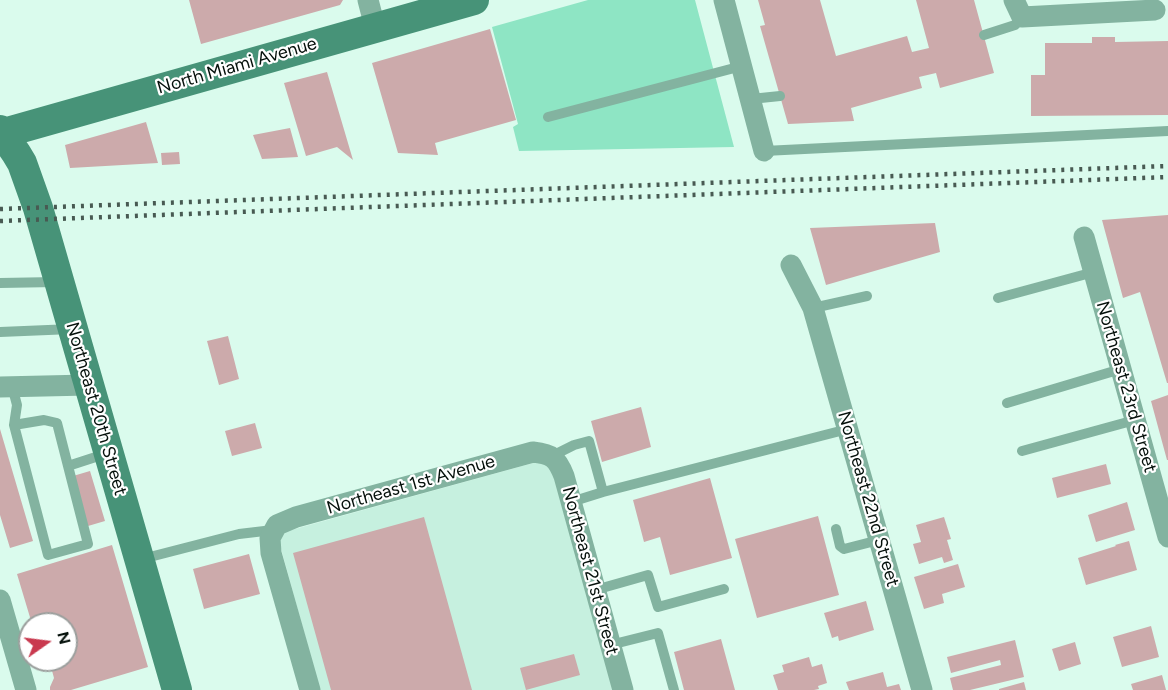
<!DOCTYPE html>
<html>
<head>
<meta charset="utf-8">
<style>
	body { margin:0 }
	#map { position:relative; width:1168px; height:690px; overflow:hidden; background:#dafbed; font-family:Figtree,sans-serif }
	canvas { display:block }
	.north { position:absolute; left:18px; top:612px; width:60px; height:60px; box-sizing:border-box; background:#fff; border:2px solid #9b9f9d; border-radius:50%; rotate:76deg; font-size:16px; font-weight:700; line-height:24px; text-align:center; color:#05100b }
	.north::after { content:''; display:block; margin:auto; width:21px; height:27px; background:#c9394f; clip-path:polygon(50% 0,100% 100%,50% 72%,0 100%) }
</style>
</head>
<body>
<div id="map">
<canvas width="1168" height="690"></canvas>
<div class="north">N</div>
</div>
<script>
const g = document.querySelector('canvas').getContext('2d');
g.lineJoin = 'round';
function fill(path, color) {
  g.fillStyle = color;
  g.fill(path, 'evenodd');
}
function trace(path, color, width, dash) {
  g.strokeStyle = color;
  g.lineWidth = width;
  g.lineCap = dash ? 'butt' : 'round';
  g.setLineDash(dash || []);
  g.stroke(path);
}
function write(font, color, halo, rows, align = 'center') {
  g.font = font + ' Figtree,sans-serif';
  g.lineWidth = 4.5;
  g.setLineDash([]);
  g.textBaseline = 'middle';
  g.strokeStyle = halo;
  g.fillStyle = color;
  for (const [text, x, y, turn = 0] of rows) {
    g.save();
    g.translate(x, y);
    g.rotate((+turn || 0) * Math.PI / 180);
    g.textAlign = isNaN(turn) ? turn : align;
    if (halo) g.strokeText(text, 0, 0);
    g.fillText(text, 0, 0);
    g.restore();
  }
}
const built = new Path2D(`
	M555,457l60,233h-295l-43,-156z`);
const green = new Path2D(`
	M588,0h107l39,147 -215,4 -6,-24 5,-3 -26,-97z`);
const building = new Path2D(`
	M189,0h154l-3,5 -139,39z
	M758,0h62l16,56 71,-20 5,16 17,-4 -13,-48h58l20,73 -54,15 -4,-15 -17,4 3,11 -71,20 3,13 -66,3 -28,-98 5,-1z
	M490,29l26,91 -81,23 3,12 -40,-2 -26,-90z
	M1092,37h23v5l53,-1v74l-137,1v-41h14v-32h47z
	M327,72l26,88 -16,-13 -31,9 -22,-73z
	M146,122l12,41 -88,5 -5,-23z
	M290,128l8,29 -36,2 -9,-24z
	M179,152l1,12 -18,1 -1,-12z
	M1168,215v168h-1l-27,-91 -17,6 -21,-78z
	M935,223l5,29 -114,33 -16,-57z
	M228,336l11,43 -20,6 -12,-44z
	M1168,395v65h-1l-16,-59z
	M641,407l10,40 -49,15 -11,-41z
	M255,423l7,25 -30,8 -7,-25z
	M0,429l33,112 -23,7 -10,-33z
	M1106,464l5,20 -54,14 -5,-20z
	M90,471l15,50 -17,5 -15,-50z
	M710,478l22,80 -62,17 -10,-38 -16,5 -11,-42z
	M1127,502l8,28 -39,12 -8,-27z
	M818,516l21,79 -82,23 -22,-79z
	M424,517l48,173h-141l-38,-137z
	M944,517l7,22 -4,1 6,20 -9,3 -2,-6 -23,7 -6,-20 8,-2 -5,-17z
	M1129,541l8,29 -51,15 -8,-27 38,-12 -1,-1z
	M112,545l36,122 -77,23h-21v-3l4,-9 -3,-11 -7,-4 -1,-3h23v-36h-34l-15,-50z
	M249,554l11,40 -56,15 -11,-40z
	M958,564l7,23 -23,7 2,9 -20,6 -10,-32z
	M866,601l8,29 -35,11 -1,-5 -6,2 -8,-25z
	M1151,626l8,31 -37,10 -9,-30z
	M721,639l14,51h-51l-10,-38z
	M1015,640l9,37 -54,13h-17l-3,-12 51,-13 -1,-5 -49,13 -4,-16z
	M1075,642l6,22 -22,7 -7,-22z
	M574,654l6,21 -54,15 -6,-22z
	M809,657l3,10 10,-3 5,19 -9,3 1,3 -5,1h-36l-5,-15 11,-3 -2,-7z
	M883,672l4,15 12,-3 2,6h-52l-3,-8z
	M1162,675l4,15h-33l-2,-6z
	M1024,682l2,8h-27v-1z`);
const service = new Path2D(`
	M984,35l31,-10 7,-8
	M751,99l29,-3
	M548,117l194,-51
	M764,151l404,-20
	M0,283l56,-1
	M998,298l96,-26
	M813,308l54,-12
	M0,332l72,-3
	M12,386l5,19 -3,20 34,130 40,-11 -31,-121 -13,-3 -30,5
	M1007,403l114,-34
	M1022,451l113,-31
	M552,456l22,-11 15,-4 14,51
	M68,466l40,-13
	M571,502l32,-10 245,-63
	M836,529l4,17 4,3 35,-9
	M142,559l97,-25 34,-4
	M595,590l53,-15 10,32 66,-18
	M610,645l48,-12 16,57`);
const minor = new Path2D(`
	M368,0l7,27
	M724,0l40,151
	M1014,0l8,17 133,-7
	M1084,237l84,300
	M791,265l22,43 109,382
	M0,387l88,-2
	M0,600l26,90
	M310,690l-39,-137 -1,-15 7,-13 19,-8 237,-65c19,2 24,6 31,24l59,214`);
const secondary = new Path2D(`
	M0,130l16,23 6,10 16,45 139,482
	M0,134l474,-134`);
const rail = new Path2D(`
	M0,209l1168,-43
	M0,221l1168,-44`);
const streetNames = [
	["North Miami Avenue",237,66,-16],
	["Northeast 23rd Street",1126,387,74],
	["Northeast 20th Street",96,409,74],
	["Northeast 1st Avenue",411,485,-16],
	["Northeast 22nd Street",868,499,74],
	["Northeast 21st Street",590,571,75]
];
fill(built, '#c6f0df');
fill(green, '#8ee5c4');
fill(building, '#ccaaab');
trace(service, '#83b3a0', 10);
trace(minor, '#83b3a0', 21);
trace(secondary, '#479378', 30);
trace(rail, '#485a52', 4.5, [3, 6]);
write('18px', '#05100b', '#fff', streetNames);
</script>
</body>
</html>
